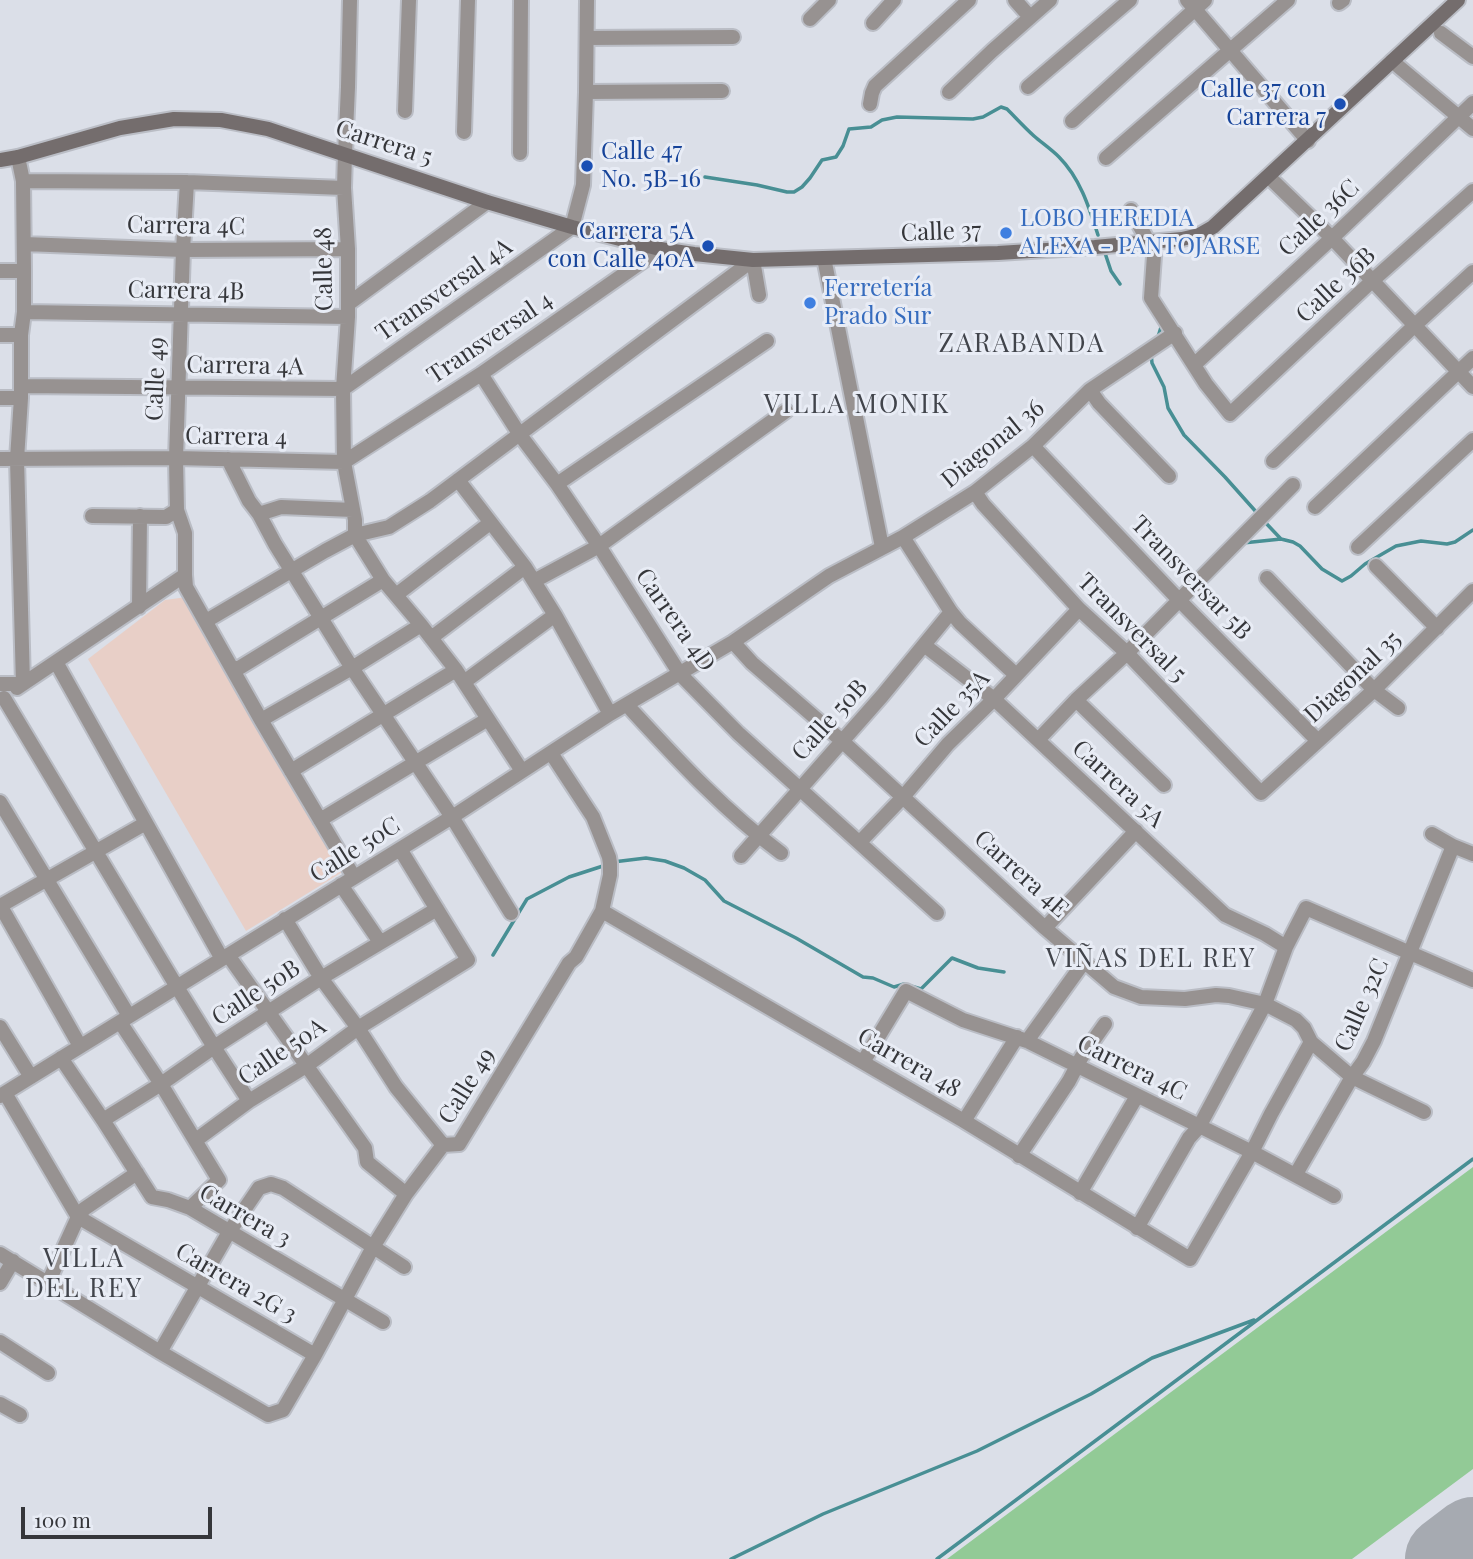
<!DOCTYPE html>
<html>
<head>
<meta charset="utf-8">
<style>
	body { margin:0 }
	#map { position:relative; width:1473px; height:1559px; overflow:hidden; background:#dbdfe8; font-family:"Playfair Display",serif }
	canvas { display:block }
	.scale { position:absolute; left:21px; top:1507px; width:191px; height:32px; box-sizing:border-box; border:4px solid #35363a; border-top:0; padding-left:9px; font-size:21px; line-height:24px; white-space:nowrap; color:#35363a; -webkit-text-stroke:5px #e8ecf5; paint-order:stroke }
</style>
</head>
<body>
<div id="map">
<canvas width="1473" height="1559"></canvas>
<div class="scale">100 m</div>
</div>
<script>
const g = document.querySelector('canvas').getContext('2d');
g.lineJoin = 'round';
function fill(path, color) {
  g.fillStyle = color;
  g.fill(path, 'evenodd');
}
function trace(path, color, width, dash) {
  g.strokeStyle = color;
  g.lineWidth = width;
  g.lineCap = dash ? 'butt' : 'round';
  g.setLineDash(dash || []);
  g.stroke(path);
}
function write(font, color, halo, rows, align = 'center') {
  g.font = font + ' "Playfair Display",serif';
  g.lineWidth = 6;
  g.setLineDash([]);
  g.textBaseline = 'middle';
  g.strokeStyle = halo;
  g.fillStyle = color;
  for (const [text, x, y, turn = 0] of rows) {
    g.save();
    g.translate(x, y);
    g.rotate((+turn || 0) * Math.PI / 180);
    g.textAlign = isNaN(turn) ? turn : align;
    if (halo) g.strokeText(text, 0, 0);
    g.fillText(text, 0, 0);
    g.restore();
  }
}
const industrial = new Path2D(`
	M187,597l157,274 -98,60 -158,-272 77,-59z`);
const green = new Path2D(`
	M1473,1167v302l-121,90h-405z`);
const stream = new Path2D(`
	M705,177l52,8 30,7h7l8,-5 8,-9 12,-18 14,-3 7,-11 6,-17 22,-2 11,-7 15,-3 76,2 10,-2 18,-10 6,2c9,9 17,18 27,27 8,7 17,13 25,21 21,21 30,50 39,78
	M1105,253l6,18 9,13
	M1157,340l5,-16
	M1151,353l1,10 12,24 4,21 16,27 41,42 33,37
	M1263,520l18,19 12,3 7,4 22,23 20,12 9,-5 14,-12 31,-18 25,-5 26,3 8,-2 18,-12
	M1243,543l38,-4
	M613,862l33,-4 19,3 19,7 21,12 19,21 72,37 67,39 10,1 21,9 10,-3 17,5 31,-31 26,10 26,4
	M493,955l34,-56 42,-22 37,-12
	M731,1559l92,-45 154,-63 114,-57 61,-36 102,-38
	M937,1559l536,-400`);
const runway = new Path2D(`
	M1448,1559l25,-19`);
const minor = new Path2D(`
	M350,0l-2,87 -3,67 -1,34 4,61v68l-5,72 1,73 11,58v15l28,45 38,45 35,45 66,101
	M1015,0l15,17
	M1187,0l121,141
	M1339,3l4,-3
	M810,19l19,-19
	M873,23l21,-23
	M1441,33l32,24
	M587,38l146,-1
	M1392,61l81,68
	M1028,87l102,-87
	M586,92l136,-1
	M949,92l43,-41 58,-51
	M870,104l2,-11 3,-7 94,-86
	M405,111l4,-111
	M1072,121l133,-121
	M464,132l4,-132
	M520,153l1,-153
	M1106,158l182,-158
	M1269,177l63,61 141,149
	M23,181l164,1 157,6
	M187,182l-4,68 -7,208 1,52 8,23v42l1,12 75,133 93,157
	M1131,210l18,33 5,13 -3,42 55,86 24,30 142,-133 101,-90
	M24,244l159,6 165,-1
	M824,258l58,289
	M0,271h24
	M348,304l139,-102
	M24,312l324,5
	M0,335h21
	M1195,364l137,-126 141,-135
	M481,374l39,61 37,49 42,62 81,128 58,59 199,180
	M21,386l322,3 229,-162 11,-42 3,-93 1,-92
	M1090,390l9,13 70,73
	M0,398h21
	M1033,446l146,154 139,141
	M0,459l176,-1 168,4 137,-88 179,-125
	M228,459l21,42 10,13 16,30 77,124 100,149 59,96
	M1273,461l141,-135 59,-54
	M458,480l67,87 30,48 55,99
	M557,484l210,-143
	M975,492l8,12 96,105 48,44 134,140 113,-103 99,-99
	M1315,507l158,-149
	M259,514l22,-7 72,3
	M92,516l74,1 11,-7
	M903,537l48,75 9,11 56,52
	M1358,547l115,-107
	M1376,566l61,62
	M1267,578l107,112 24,18
	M534,581l65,-35 187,-135
	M396,595l94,-72
	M139,607l1,-91
	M206,621l119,-70 30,-16 34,-8 41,-26 323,-241 6,35
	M431,638l94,-71
	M733,642l19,21 90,78 203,187 69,59 27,10 44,2 31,-4 13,1 36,8 31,16 8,8 7,14 41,35 72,35
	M924,645l70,54 231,216 40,19 21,13
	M56,662l166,297
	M232,668h7l144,-88
	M464,682l91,-67
	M0,684h23l-6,-225 4,-61v-63l3,-23v-41l-1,-90 -5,-24
	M17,688l168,-113
	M4,698l173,289 37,60 35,54
	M1076,700l88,85
	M627,705c48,52 96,105 154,148
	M261,720l91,-52 69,-43
	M1038,740l38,-40 51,-47 166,-168
	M291,771l165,-101
	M0,802l129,214
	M320,820l168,-101
	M1432,834l21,12 20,8
	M860,842l43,-45 45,-53 46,-45 85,-90
	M741,856l141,-160 69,-84
	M341,885l39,57
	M0,905l80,141
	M0,906l146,-83
	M602,911l362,210 226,138 62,-107 19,-38 40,-72
	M285,919l36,59 37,50 38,59 47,58
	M1045,928l91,-97
	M228,955l137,193 2,14 39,32
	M120,1022l41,62 58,96 -29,28
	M0,1027l31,50
	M1027,1041l57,-79
	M61,1058l42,62 49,77 16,3 22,8 193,114
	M863,1062l43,-71 57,29 64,21 225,111 82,44
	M5,1093l73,124 237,138
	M0,1096l452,-279 158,-103 123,-72 96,-66 74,-39 72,-45 58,-46 57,-56 85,-57
	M103,1120l58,-36 53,-37 107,-69 116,-69
	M964,1121l53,-84
	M196,1140l53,-39 57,-35 52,-38 110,-68 -68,-111
	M1019,1156l50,-75 12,-23 24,-34
	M1296,1174l56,-97 11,-15 11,-21 79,-195
	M1080,1193l57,-97
	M1137,1228l52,-90 10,-11 66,-123 21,-57 20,-39 167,72
	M0,1254l160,98 108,63 15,-5 32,-55 58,-108 33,-53 37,-49 16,-1 110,-181 7,-6 26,-46 8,-36v-12l-1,-6 -16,-40 -42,-64
	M0,1283l13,-22
	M48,1283l30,-66 6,-8 53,-36
	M0,1342l48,31
	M160,1352l69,-120 30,-44 12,-4 12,4 121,79
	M0,1404l20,11`);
const secondary = new Path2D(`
	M0,160l18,-3 102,-29 54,-9 47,1 47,9 219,73 85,25 88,22 34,5 59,6 245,-7 97,-6 87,-8 17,-4 14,-8 245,-227`);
const markers = [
	[1340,104,7,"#1a4fb4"],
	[587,166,7,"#1a4fb4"],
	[1006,233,7,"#3f7fe0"],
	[708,246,7,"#1a4fb4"],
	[810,303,7,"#3f7fe0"]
];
const transitNames = [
	["Calle 37 con",1326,90],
	["Carrera 7",1326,118],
	["Calle 47",601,152,"left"],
	["No. 5B-16",601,180,"left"],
	["Carrera 5A",694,232],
	["con Calle 40A",694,260]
];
const streetNames = [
	["Carrera 5",384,143,18],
	["Calle 36C",1319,218,-43],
	["Carrera 4C",186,226,1],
	["Calle 37",941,232,-2],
	["Calle 48",324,269,-91],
	["Calle 36B",1336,285,-43],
	["Transversal 4A",444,290,-35],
	["Carrera 4B",186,291,1],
	["Transversal 4",490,338,-34],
	["Carrera 4A",245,366,1],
	["Calle 49",156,379,-88],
	["Carrera 4",236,437,1],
	["Diagonal 36",993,444,-39],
	["Transversar 5B",1191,578,46],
	["Carrera 4D",675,620,55],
	["Transversal 5",1132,628,45],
	["Diagonal 35",1353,677,-43],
	["Calle 35A",952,709,-46],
	["Calle 50B",830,720,-48],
	["Carrera 5A",1118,784,43],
	["Calle 50C",355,850,-32],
	["Carrera 4E",1021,874,42],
	["Calle 50B",256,993,-33],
	["Calle 32C",1362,1005,-66],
	["Calle 50A",282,1052,-34],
	["Carrera 48",909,1063,30],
	["Carrera 4C",1132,1068,26],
	["Calle 49",467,1086,-58],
	["Carrera 3",245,1216,30],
	["Carrera 2G 3",236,1283,30]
];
const shopNames = [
	["LOBO HEREDIA",1020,219],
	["ALEXA - PANTOJARSE",1020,247],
	["Ferretería",824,289],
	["Prado Sur",824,317]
];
const neighbourhoodNames = [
	["ZARABANDA",1022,344],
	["VILLA MONIK",857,405],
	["VIÑAS DEL REY",1151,959],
	["VILLA",84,1259],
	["DEL REY",84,1289]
];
fill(industrial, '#e8cfc7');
fill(green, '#92ca96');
trace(stream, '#488f94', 3.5);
trace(runway, '#a6aab1', 86);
trace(minor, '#babdc5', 18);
trace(secondary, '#babdc5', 18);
trace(minor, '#979291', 14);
trace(secondary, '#746d6d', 14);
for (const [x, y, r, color] of markers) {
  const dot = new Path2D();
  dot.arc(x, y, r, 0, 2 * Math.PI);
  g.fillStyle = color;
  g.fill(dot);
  trace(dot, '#e8ecf5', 2.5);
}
write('24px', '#164399', '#e8ecf5', transitNames, 'right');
write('24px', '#35363a', '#e8ecf5', streetNames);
write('24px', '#366cbe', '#e8ecf5', shopNames, 'left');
g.letterSpacing = '2px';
write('26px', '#41444b', '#e8ecf5', neighbourhoodNames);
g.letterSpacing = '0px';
</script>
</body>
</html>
